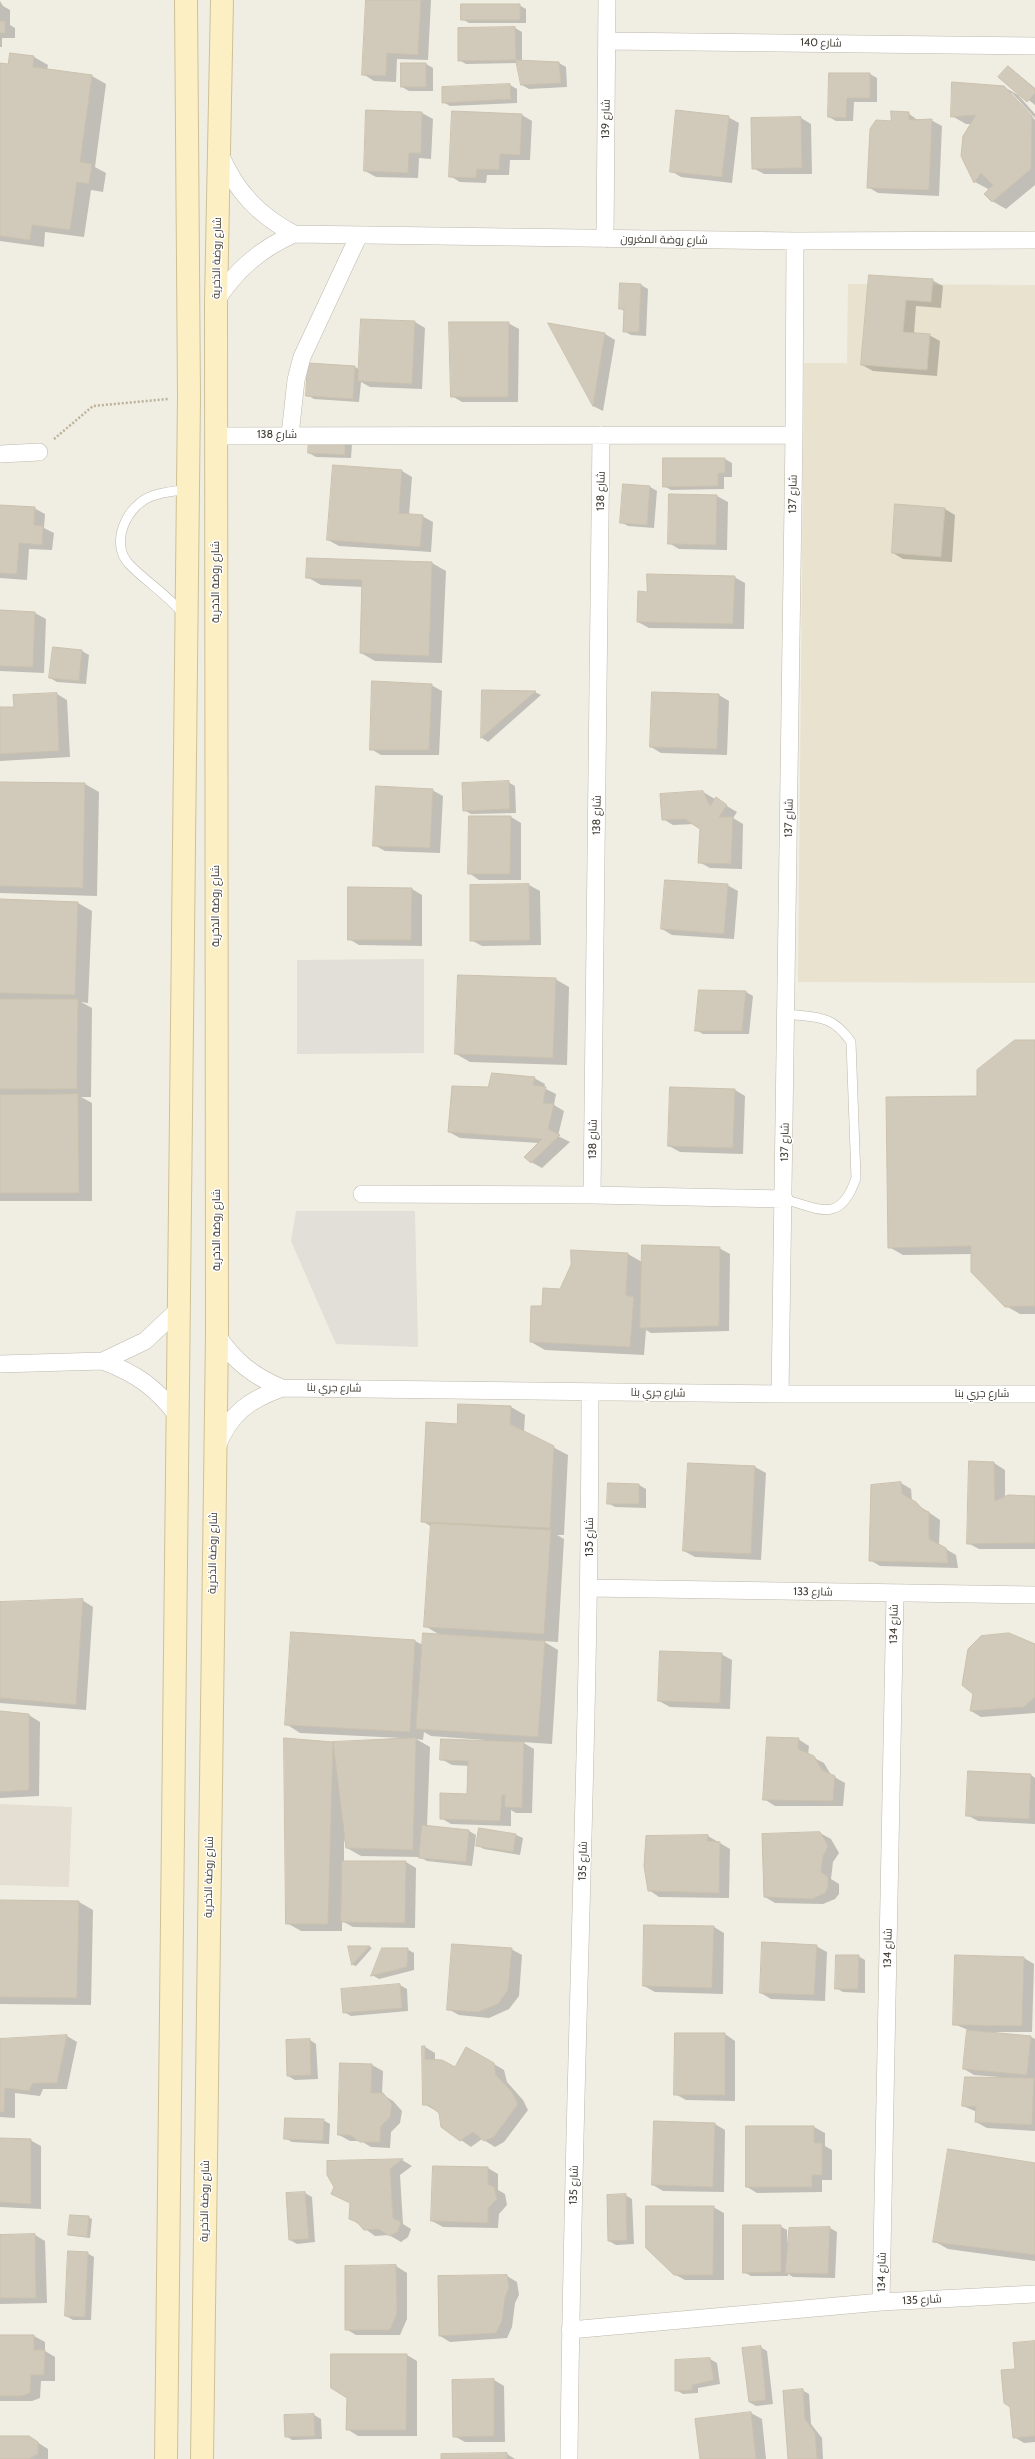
<!DOCTYPE html>
<html>
<head>
<meta charset="utf-8">
<style>
	body { margin:0 }
	canvas { display:block; background:#f0ede3 }
</style>
</head>
<body>
<canvas width="1035" height="2459"></canvas>
<script>
const g = document.querySelector('canvas').getContext('2d');
g.lineJoin = 'round';
function fill(path, color) {
  g.fillStyle = color;
  g.fill(path, 'evenodd');
}
function trace(path, color, width, dash) {
  g.strokeStyle = color;
  g.lineWidth = width;
  g.lineCap = dash ? 'butt' : 'round';
  g.setLineDash(dash || []);
  g.stroke(path);
}
function write(font, color, halo, rows, align = 'center') {
  g.font = font + ' Cabin,Cairo,sans-serif';
  g.lineWidth = 3;
  g.setLineDash([]);
  g.textBaseline = 'middle';
  g.strokeStyle = halo;
  g.fillStyle = color;
  for (const [text, x, y, turn = 0] of rows) {
    g.save();
    g.translate(x, y);
    g.rotate((+turn || 0) * Math.PI / 180);
    g.textAlign = isNaN(turn) ? turn : align;
    if (halo) g.strokeText(text, 0, 0);
    g.fillText(text, 0, 0);
    g.restore();
  }
}
const residential = new Path2D(`
	M0,1804l72,3 -3,80 -69,-2z`);
const industrial = new Path2D(`
	M424,959v94l-127,1v-94z
	M296,1211h119l3,136 -82,-3 -45,-103z`);
const education = new Path2D(`
	M848,284l187,1v698l-237,-1 6,-619h43z`);
const shadow = new Path2D(`
	M367,0h64l-3,60 -31,-1 -1,23 -22,-1 -11,-7z
	M0,1l3,5 7,4v15l5,3v10h-13v9h-2z
	M519,5l7,4v14h-57l-7,-4z
	M515,28l7,4v29l37,2 7,4 1,20 -38,2 -7,-4 -4,-22 -52,1 -7,-4z
	M34,57l14,8 -1,5 45,6 14,8 -11,83 11,6 -3,19 -12,-2 -7,47 -39,-5 -1,15 -44,-6v-177l9,1z
	M426,64l7,4v23h-24l-7,-4z
	M1009,67l26,21v17l-35,-28z
	M830,74h40l7,4v24h-23l-1,19h-17l-7,-4z
	M510,85l7,4v14l-67,3 -7,-4z
	M1004,87l14,8 17,19v4l-23,-25h-3l26,27v65l-29,24 -14,-8 -2,-11 -15,-8 -13,-26 9,-32h-5l-14,-8z
	M367,111l55,2 11,6 -2,40 -12,-1 -1,20 -42,-1 -11,-6z
	M908,113l11,8 12,-1 11,6 -3,70 -61,-3 -10,-6 24,-65z
	M522,115l10,6 -2,39h-20l-1,15h-22l-1,8 -26,-1 -10,-6z
	M728,117l11,6 -7,60 -51,-6 -10,-6z
	M801,118l10,6 1,50h-48l-11,-6z
	M869,277l63,3 11,6 -2,22 -25,-2 -2,27 15,2 11,6 -3,35 -64,-5 -11,-6z
	M621,284l20,1 7,4 -2,47 -15,-1 -7,-4 1,-19 -5,-4z
	M415,322l10,6 -3,61 -52,-2 -9,-5 -2,20 -45,-3 -7,-4 48,-28 5,3z
	M508,323l11,6 -1,73h-56l-10,-6z
	M550,324l55,10 10,6 -12,71 -10,-5z
	M310,439l42,5 -1,14 -35,-1 -7,-4z
	M664,459h61l7,4v14h-8v12l-53,1 -7,-4z
	M402,471l10,6 -3,38 13,1 11,6 -2,30 -92,-6 -11,-6z
	M624,485l26,2 7,4 -3,37 -26,-2 -7,-4z
	M670,495l47,1 11,6 -1,48 -48,-1 -10,-6z
	M0,506l34,2 11,6 -1,14 10,5 -2,17 -23,-1 -2,31 -27,-2z
	M945,509l10,6 -3,47 -49,-3 -10,-6z
	M432,563l14,8 -4,92 -67,-2 -14,-8 2,-66 -42,-2 -14,-8z
	M734,577l11,6 -1,46 -95,-1 -11,-6z
	M0,610l35,3 11,6 -2,54 -44,-2z
	M82,651l7,4 -3,29 -29,-2 -7,-4z
	M431,685l11,6 -3,64h-58l-10,-6z
	M483,691l52,1 6,3 -53,47 -6,-4z
	M57,694l10,6 3,57 -70,4v-53h15z
	M719,695l10,6 -2,54 -66,-2 -10,-6z
	M508,782l7,4 1,27 -45,1 -7,-4z
	M0,783l85,1 14,8 -2,104 -97,-3z
	M432,790l11,6 -3,57 -55,-2 -11,-6z
	M703,792l34,20 -4,6 10,6 -1,45 -32,-1 -11,-6 2,-34 -6,-4 -22,1 -10,-6z
	M511,817l10,6v57h-42l-10,-7z
	M529,885l11,6 1,54 -59,1 -11,-6v-54z
	M727,885l11,6 -4,48 -62,-4 -10,-6z
	M412,889l10,6v51l-63,-1 -10,-6z
	M0,900l78,3 14,8 -4,92 -7,-1 11,6 -1,89h-10l11,6v98h-92z
	M555,979l14,8 -2,78 -97,-3 -14,-8z
	M699,991l47,1 7,4 -4,38h-46l-7,-4z
	M1035,1041v273h-15l-14,-8 -34,-52 -69,1 -14,-8 89,-150z
	M534,1078l11,6 -1,4 12,6 -2,11 10,6 -6,25 12,6 -28,26 -11,-6 8,-19 -79,-5 -11,-6 40,-44z
	M735,1090l10,6 -2,58 -63,-2 -11,-6z
	M719,1248l11,6 -1,77 -78,2 -5,-3 -2,25 -99,-5 -14,-8 12,-34 17,-18 12,-24v-15l56,3 14,8z
	M459,1405l52,2 14,8 -1,17 44,23 -4,80h-7l7,4 -6,103 -15,-1 15,9 -6,94 -30,-2 12,7 -2,64h-16l-5,-3v16l-60,-2 -10,-6 27,-23 1,-29 -17,-1 -11,-6 44,-19 -54,-4 -7,-4 -1,8 -7,-1 14,8 -3,80 42,4 7,4 -4,31 -45,-5 -7,-4 -59,-1 -14,-8 -3,-9v23h62l10,6 -1,60 -62,-1 -11,-6v10h-41l-14,-8 -2,-184 48,4 69,-5 -102,-5 -14,-9 6,-91 123,8 8,4 17,-10 -15,-9 7,-99 -10,-6 36,-96z
	M970,1462l24,1 11,7v28l30,-1v52h-56l-11,-6z
	M689,1464l66,3 11,6 -5,87 -66,-3 -11,-6z
	M901,1483l10,6 1,12 28,19 -1,25 17,10 2,13 -78,-2 -10,-6z
	M609,1484l30,1 7,4v19l-31,-1 -7,-4z
	M82,1600l11,7 -7,103 -86,-7v-100z
	M1035,1645v68l-54,4 -10,-6z
	M721,1654l11,6 -2,49 -60,-2 -11,-6z
	M0,1712l29,3 11,7 -1,74 -39,2z
	M798,1739l11,7 -1,9 16,8 7,12 14,8 -2,23h-68l-11,-7z
	M969,1772l62,3 4,3v46l-57,-3 -11,-6z
	M479,1829l37,6 7,3 -3,17 -36,-6 -7,-4z
	M820,1833l11,6 8,14 -6,9 -2,17 8,5v10l-4,5 -12,5 -48,-1 -10,-6z
	M708,1836l22,13 -1,49 -70,-1 -10,-7z
	M0,1901l79,1 14,8 -2,95 -91,-1z
	M714,1927l10,6 -1,61 -68,-2 -11,-6z
	M816,1946l11,6 -2,49 -54,-2 -10,-6z
	M349,1947h21l2,1 -16,18 -3,-1z
	M407,1949l7,4v17l-35,9 -7,-4z
	M511,1949l11,6 -3,41 -10,13 -20,9 -30,-3 -11,-6z
	M858,1956l7,4v33l-22,-1 -7,-4z
	M1024,1958l10,6 -2,68h-47l46,5 4,2v92l-48,-3 -11,-6 1,-10 -14,-6 36,-29 -25,-2 -10,-6 4,-39 -14,-6z
	M400,1985l7,4 1,22 -57,5 -7,-4z
	M725,2034l10,7v60l-49,-1 -11,-6z
	M67,2036l10,6 -10,47h-24l-3,7 -25,-3v25l-15,-1v-77z
	M310,2040l6,4 2,35 -23,1 -7,-4z
	M425,2047l10,6v7l20,8 12,-20 37,22 3,12 16,18 5,10 -24,32 -9,5 -13,-8 -11,8 -10,-7 -21,-27 -16,-9z
	M341,2064l31,1 11,6 -1,23 11,7 9,10 -2,12 -9,9 -1,16 -19,-1 -10,-6h-11l-11,-6z
	M323,2120l7,4 -1,20 -37,-2 -7,-4z
	M715,2124l10,6 -1,62 -61,-1 -10,-6z
	M747,2127h67l11,6v13l7,4v30h-10v12l-65,1 -10,-6z
	M0,2139l30,1 11,6v63l-41,-2z
	M402,2160l10,6 -12,9 3,49 8,5 -3,8 -7,5 -12,-7 -14,1 -25,-18 1,-15 -16,-16 -7,-25z
	M1035,2164v97l-87,-12 -14,-8z
	M488,2168l10,6v16l7,4 2,11 -8,9 -1,14 -55,-1 -11,-6z
	M305,2193l7,4 3,45 -18,2 -7,-4z
	M625,2195l7,4 2,45 -18,1 -7,-4z
	M713,2207l11,6v67h-39l-11,-6z
	M88,2217l4,2 -2,19 -21,-3z
	M780,2226l7,4v13l43,-15 7,4 -2,46 -42,-1 -5,-3v2h-37l-7,-4z
	M35,2235l10,6 2,62 -47,1v-68z
	M87,2253l7,4 -3,63h-18l-7,-4z
	M396,2266l11,7v46l-7,16h-44l-10,-6v-62z
	M507,2276l10,6 2,13 -4,8 -3,24 -5,11 -57,4 -10,-6z
	M0,2336h34l11,6v9l10,6v24h-14l-1,17 -8,3h-32z
	M1035,2342v100l-11,1 -10,-6 2,-67z
	M760,2347l7,4 6,53 -17,2 -7,-4z
	M407,2355l10,6v75h-59l-11,-7 1,-31z
	M710,2359l7,4 3,21 -22,4v5l-15,1 -7,-4z
	M494,2380l10,6 1,56h-40l-11,-6z
	M802,2390l7,4 2,30 11,14 1,21h-34z
	M751,2413l11,6 4,40h-65l-5,-40z
	M314,2415l7,4 1,20 -30,1 -6,-4 -1,-20z
	M0,2437h29l19,12v10h-48z
	M507,2454l8,5h-73z`);
const building = new Path2D(`
	M366,0h55l-3,55 -31,-2 -1,23 -24,-1z
	M461,4h59v16h-59z
	M0,21h5v12h-5z
	M515,27l1,33 -58,1v-33z
	M10,53l24,3 -1,11 59,8 -12,87 12,2 -3,20 -12,-2 -7,48 -38,-5 -2,15 -30,-4v-173l8,1z
	M516,60l43,2 2,21 -40,2z
	M401,63h25v24h-25z
	M1008,66l27,23v4l-8,9 -29,-25z
	M829,73h41v25h-23l-1,20 -18,-1z
	M952,82l52,4 28,30 -1,53 -39,33 -8,-8 9,-9 -12,-12 -7,10 -13,-27 2,-20 13,-21 -25,2z
	M510,84l1,15 -69,4v-16z
	M366,110l56,2 -1,41h-12l-1,20 -44,-2z
	M676,110l53,6 -7,61 -52,-5z
	M452,111l70,3 -2,41 -20,-1 -1,16 -22,-1 -1,9 -27,-1z
	M891,111l18,1v8l23,-1 -3,71 -62,-2 3,-59 6,-9 15,1z
	M801,117l1,51 -50,1 -1,-51z
	M869,275l64,4 -2,23 -25,-2 -3,32 27,2 -3,36 -66,-5z
	M620,283l21,1 -2,48h-16l1,-23h-5z
	M361,319l54,2 -3,63 -54,-3z
	M449,322h60l-1,75h-57z
	M548,323l57,10 -12,73z
	M308,363l47,3 -2,33 -47,-3z
	M309,438l36,1v16l-37,-2z
	M663,458h62v15h-7v13l-55,1z
	M333,465l69,5 -3,43 24,2 -3,32 -93,-7z
	M623,484l27,2 -3,39 -27,-2z
	M669,494l48,1 -1,50 -48,-1z
	M895,504l50,4 -4,49 -49,-4z
	M0,505l35,2 -1,18 9,1 -1,19 -23,-2 -2,31 -17,-1z
	M307,558l125,4 -3,94 -69,-3 2,-73 -56,-2z
	M647,574l88,2 -2,48 -96,-2 1,-31 9,1z
	M0,610l35,2 -2,55 -33,-1z
	M53,647l29,3 -3,31 -30,-3z
	M372,681l60,3 -3,66h-59z
	M482,690l54,1 -55,47z
	M652,692l67,2 -2,55 -67,-2z
	M57,693l2,58 -59,3v-47h14l-1,-12z
	M509,781l1,28 -47,2 -1,-28z
	M0,782l85,1 -2,105 -83,-2z
	M376,786l57,3 -3,59 -57,-2z
	M703,791l7,15 6,-9 11,8 -8,12h14l-2,47 -33,-1 2,-34 -15,-10 -23,1 -2,-26z
	M469,816h42l-1,58h-42z
	M665,880l63,4 -4,50 -63,-5z
	M529,884l1,56 -60,1v-56z
	M348,887l64,1 -1,52h-63z
	M0,899l78,3 -3,93 -75,-2z
	M458,975l98,3 -3,80 -98,-4z
	M699,990l47,1 -4,40h-47z
	M0,999h78l-1,90h-77z
	M1015,1040h20v266l-30,1 -34,-35v-26l-83,2 -2,-151 91,-1v-26z
	M492,1073l43,4 -2,8 13,2 -3,16 11,1 -6,25 12,6 -29,28 -7,-6 18,-18 -94,-7 4,-46 36,1z
	M670,1087l65,2 -2,59 -65,-2z
	M78,1094l1,99h-79v-98z
	M642,1245l78,2 -1,79 -79,2z
	M571,1250l57,3 -2,42 8,2 -4,50 -100,-5 1,-36h11l1,-18 17,1 11,-24z
	M458,1404l53,2 -1,18 44,22 -4,82 -129,-6 5,-100 31,2z
	M969,1461l25,1 1,39 13,-6 27,1v47l-68,1z
	M688,1463l67,3 -4,88 -68,-3z
	M901,1482l1,12 14,8 7,8 6,2v27l17,9 2,15 -79,-2 2,-76z
	M608,1483l31,1v20h-32z
	M431,1523l120,7 -7,104 -120,-7z
	M83,1599l-7,106 -76,-7v-96z
	M291,1632l124,8 -5,92 -125,-7z
	M423,1633l122,8 -7,96 -122,-8z
	M1009,1633l26,11v53l-11,10 -54,4 3,-17 -11,-9 6,-36 13,-13z
	M660,1651l62,2 -2,50 -62,-2z
	M0,1711l29,3v76l-29,2z
	M767,1737l32,1 -1,11 16,7 8,14 13,6 -2,25 -70,-1z
	M284,1738l49,4 -5,182h-42z
	M416,1738l-3,112 -67,-2 -13,-106z
	M441,1739l83,3 -2,66 -17,-1v-12h-3l-2,26 -60,-2v-26l27,1 1,-33 -28,-1z
	M968,1771l63,3 -2,45 -63,-3z
	M422,1825l47,5 -3,32 -47,-4z
	M479,1828l37,6 -3,18 -37,-6z
	M820,1832l8,14 -5,10 -2,16 7,5v10l-3,6 -13,6 -48,-2 -2,-63z
	M708,1835l-1,6 13,1 -1,51 -71,-2 -4,-25 2,-30z
	M342,1861h64l-1,62 -64,-1z
	M0,1900l79,1 -2,97 -77,-1z
	M644,1925l70,1 -2,62 -69,-2z
	M762,1942l55,3 -3,50 -54,-2z
	M452,1944l60,4 -4,42 -10,14 -20,8 -31,-2z
	M348,1946h22l-18,19z
	M382,1948h26l-1,19 -36,9z
	M836,1955h23l-1,34h-23z
	M955,1955l69,2 -2,69 -69,-1z
	M400,1984l2,24 -59,5 -2,-24z
	M967,2030l64,6 -4,39 -64,-6z
	M675,2033h50v62h-51z
	M67,2035l-10,48h-24l-4,8 -24,-3 -1,24h-4v-73z
	M310,2039l1,36 -24,1 -1,-36z
	M422,2046h3v13l17,1 13,7 11,-20 28,16 2,12 16,17 6,12 -24,33 -10,4 -11,-9 -13,9 -19,-14 -2,-14 -10,-8h-6z
	M340,2063l32,1 -1,29h12l9,11 -2,13 -9,9 -1,16h-20l-10,-7h-12z
	M965,2077l69,1 -2,47 -57,-3 1,-15 -14,-1z
	M285,2118l39,1 -1,22 -39,-2z
	M654,2121l61,2 -2,64 -61,-2z
	M746,2126h68v17h8v32h-10v12h-66z
	M0,2138l31,1v65l-31,-2z
	M948,2149l87,14v92l-102,-13z
	M403,2159l-13,10 3,49 8,4 -3,9 -8,5 -12,-7 -14,1 -7,-8 -8,-3 1,-16 -19,-9 3,-7 -7,-12v-14z
	M433,2166l55,1v17l6,3 3,12 -9,9v15l-57,-2z
	M305,2192l4,47 -20,1 -3,-47z
	M626,2194l1,46 -19,1 -1,-46z
	M646,2206h68l-1,69h-39l-28,-27z
	M70,2215l19,1 -2,21 -19,-2z
	M743,2225h38v47l-38,1z
	M830,2227l-2,47 -43,-1 4,-45z
	M35,2234l1,64h-36v-63z
	M68,2251l20,1 -3,65 -20,-1z
	M396,2265l1,48 -7,17h-45v-64z
	M507,2275l2,13 -4,9 -3,24 -6,12 -57,3 -1,-60z
	M0,2335h34v15h11l-1,25h-13l-1,18 -9,3h-21z
	M1035,2341v95l-22,2 -3,-31 -6,-4 -3,-33 14,-1 -2,-26z
	M761,2346l5,54 -17,2 -7,-54z
	M331,2354h76l-1,76h-60l1,-32 -16,-10z
	M710,2358l4,22 -22,5v5l-17,1v-31z
	M494,2379v57l-41,1 -1,-57z
	M803,2389l2,30 10,14 2,26h-29l-5,-68z
	M751,2412l5,47h-56l-5,-40z
	M314,2414l1,22 -30,1 -1,-22z
	M0,2436h29l9,6v12l-9,5h-29z
	M507,2453v6h-66v-5z`);
const path = new Path2D(`
	M54,439l39,-33 75,-7`);
const lane = new Path2D(`
	M183,614c-16,-20 -37,-32 -54,-50 -20,-21 -2,-59 23,-68 10,-4 24,-5 36,-7
	M784,1199c37,11 57,24 72,-21l-5,-136c-19,-28 -34,-24 -64,-28`);
const street = new Path2D(`
	M607,41l428,5
	M220,154c16,37 38,61 74,80
	M605,239l2,-239
	M216,301c20,-31 44,-52 78,-67l501,7 240,-1
	M290,435l6,-55 6,-23 57,-122
	M216,436l578,-1
	M0,454l39,-2
	M362,1194l230,1 192,4
	M592,1195l9,-760
	M217,1335c17,26 36,41 65,53l498,6h255
	M103,1361c34,13 52,26 74,54
	M0,1364l103,-3 42,-20 34,-32
	M780,1394l14,-959 1,-194
	M217,1447c13,-34 32,-47 65,-59
	M590,1588l445,7
	M881,2302l14,-708
	M570,2330l311,-28 154,-8
	M569,2459c3,-356 21,-711 21,-1067`);
const secondary = new Path2D(`
	M166,2459l23,-2062 -3,-397
	M202,2459l15,-1124 -1,-1034 6,-301`);
const streetNames = [
	["شارع 140",821,43,1],
	["شارع 139",606,119,-89],
	["شارع روضة المغرون",664,240,1],
	["شارع روضة الذخرية",217,258,-89],
	["شارع 138",277,435],
	["شارع 138",601,491,-89],
	["شارع 137",793,494,-89],
	["شارع روضة الذخرية",216,582,-90],
	["شارع 138",597,815,-89],
	["شارع 137",789,818,-89],
	["شارع روضة الذخرية",216,906,-90],
	["شارع 138",593,1139,-89],
	["شارع 137",785,1142,-89],
	["شارع روضة الذخرية",217,1230,-90],
	["شارع جري بنا",334,1388,1],
	["شارع جري بنا",658,1393,1],
	["شارع جري بنا",982,1394],
	["شارع 135",590,1537,-90],
	["شارع روضة الذخرية",213,1553,-89],
	["شارع 133",813,1592,1],
	["شارع 134",894,1624,-89],
	["شارع 135",583,1861,-88],
	["شارع روضة الذخرية",209,1877,-89],
	["شارع 134",888,1948,-89],
	["شارع 135",574,2185,-88],
	["شارع روضة الذخرية",205,2201,-89],
	["شارع 134",882,2272,-89],
	["شارع 135",922,2300,-3]
];
fill(residential, '#e4dfd2');
fill(industrial, '#e2ded8');
fill(education, '#e9e2ce');
fill(shadow, '#0003');
fill(building, '#d1c9ba');
trace(building, '#cbc1ad', 1);
trace(lane, '#beb8aa', 10);
trace(street, '#beb8aa', 18);
trace(secondary, '#cec196', 24);
trace(path, '#bcb199', 2.5, [2, 2]);
trace(lane, '#fff', 9);
trace(street, '#fff', 17);
trace(secondary, '#fbefc3', 22);
write('11px', '#423d34', '#fff', streetNames);
</script>
</body>
</html>
